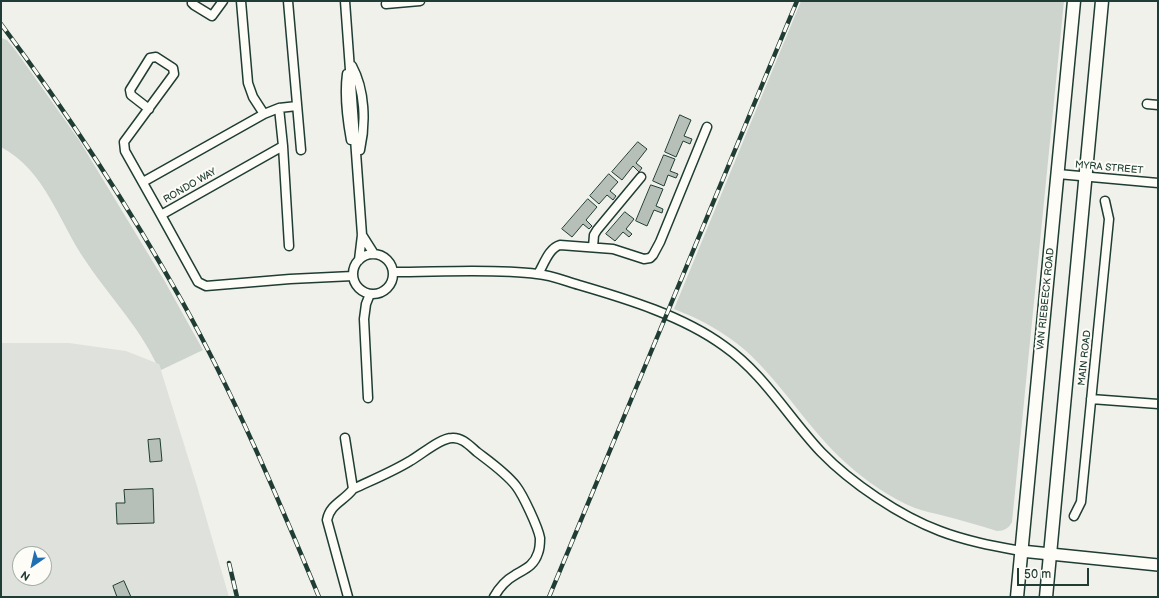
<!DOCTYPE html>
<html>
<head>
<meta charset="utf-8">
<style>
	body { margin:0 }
	#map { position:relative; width:1159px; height:598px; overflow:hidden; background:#f0f1eb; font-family:"Balsamiq Sans",sans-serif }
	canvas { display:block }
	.frame { position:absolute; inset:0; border:2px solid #1f3d34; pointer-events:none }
	.north { position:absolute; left:12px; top:546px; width:40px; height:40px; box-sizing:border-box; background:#fdfcf7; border:1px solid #a4b0a9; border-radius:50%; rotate:214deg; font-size:11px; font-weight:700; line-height:16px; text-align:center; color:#1f3d34 }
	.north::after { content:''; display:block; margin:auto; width:14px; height:18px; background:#1f6fb2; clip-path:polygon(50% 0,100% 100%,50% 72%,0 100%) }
	.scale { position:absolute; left:1017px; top:568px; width:72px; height:18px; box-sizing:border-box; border:2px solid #1f3d34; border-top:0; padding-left:5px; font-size:12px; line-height:14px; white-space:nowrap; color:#1f3d34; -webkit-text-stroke:3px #fdfcf7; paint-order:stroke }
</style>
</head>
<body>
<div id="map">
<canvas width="1159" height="598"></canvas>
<div class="frame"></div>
<div class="north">N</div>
<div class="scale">50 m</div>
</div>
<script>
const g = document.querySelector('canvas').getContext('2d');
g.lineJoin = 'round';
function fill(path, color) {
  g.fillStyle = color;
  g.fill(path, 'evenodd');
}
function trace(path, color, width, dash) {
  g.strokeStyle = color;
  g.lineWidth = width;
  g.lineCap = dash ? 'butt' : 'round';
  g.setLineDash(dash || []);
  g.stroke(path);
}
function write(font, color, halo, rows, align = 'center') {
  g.font = font + ' "Balsamiq Sans",sans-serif';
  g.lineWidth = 4;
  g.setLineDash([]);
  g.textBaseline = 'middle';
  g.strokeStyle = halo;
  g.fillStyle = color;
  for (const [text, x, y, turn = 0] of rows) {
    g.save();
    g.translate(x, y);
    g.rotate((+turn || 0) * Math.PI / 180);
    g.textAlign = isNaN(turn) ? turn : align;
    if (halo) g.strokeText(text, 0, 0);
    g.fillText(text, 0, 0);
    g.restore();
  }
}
const built = new Path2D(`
	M1,343h68l57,8 33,13 38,122 32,111h-228zM20,554h24v24h-24z`);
const green = new Path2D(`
	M801,1h263l-52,521c-3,6 -8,9 -15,9 -18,-6 -37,-11 -56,-16 -8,-2 -18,-4 -26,-7 -25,-10 -49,-27 -69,-45 -38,-34 -63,-79 -101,-113 -21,-18 -45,-31 -71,-41z
	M1,38l6,2 9,11 63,89 85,140 39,70 -42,20 -2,-6 -3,-1c-18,-38 -48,-68 -71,-103 -26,-38 -40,-90 -84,-113z`);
const building = new Path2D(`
	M680,115l11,5 -7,16 8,3 -2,5 -7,-3 -7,16 -11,-5z
	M638,142l9,7 -11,14 6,5 -3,4 -6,-6 -11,14 -10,-8z
	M664,155l11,4 -5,12 8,3 -2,4 -8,-3 -4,11 -11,-5z
	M609,174l9,8 -8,9 6,5 -3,4 -6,-5 -8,9 -9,-8z
	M651,185l12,4 -7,17 7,3 -1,4 -8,-3 -7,16 -11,-5z
	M588,199l9,8 -11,13 6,6 -3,3 -6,-5 -11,13 -10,-8z
	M625,212l9,7 -8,10 6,5 -3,3 -6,-5 -8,9 -9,-7z
	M160,439l2,22 -12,1 -2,-22z
	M153,489l1,34 -37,1 -1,-21h9l-1,-13z
	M124,581l7,16h-14l-4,-11z`);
const street = new Path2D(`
	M193,1l-1,2 2,2 18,11 11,-15
	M241,1l7,82 5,14 11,17
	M288,1l13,149
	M345,1l17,234 -3,25
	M386,4l34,-3
	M352,66c13,24 14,57 8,84
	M347,74c-3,22 0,44 4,66
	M1147,104l11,1
	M279,108l18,-2
	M149,109l-18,-14 -1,-5 20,-32 6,-1 17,11 1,6 -50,68 1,9 36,64
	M1058,174l100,9
	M143,182l121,-68 15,-6 4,38
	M362,235l12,19
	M289,246l-6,-100 -122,69 37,67 8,4 84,-7 63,-3
	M593,247l1,-12 3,-5 44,-53
	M353 274a20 20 0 1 1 40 0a20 20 0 1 1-40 0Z
	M393,272c26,0 53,-1 79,-1 22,0 44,0 65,3 14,1 28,7 42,11 48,14 104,31 145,61 40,28 64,71 97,106 30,31 79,64 119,79 26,10 54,15 81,20
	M538,274c6,-10 11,-26 22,-29l53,4 31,10 6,-1 3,-3 7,-13 47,-115
	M368,398l-4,-79 2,-15 4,-10
	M1091,399l67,5
	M345,438l8,51c-9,12 -23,15 -26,31l21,77
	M353,489c19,-9 39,-17 57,-28 11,-6 30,-23 42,-23 10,-1 18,8 25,14 13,10 29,21 39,34 7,9 22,41 24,52 0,6 0,10 -2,15 -4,13 -13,16 -23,22 -9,5 -16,13 -21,22
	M1074,516l7,-14 28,-283 -4,-18`);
const secondary = new Path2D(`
	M1021,551l137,14`);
const primary = new Path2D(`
	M1017,597l57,-596
	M1046,597l56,-596`);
const rail = new Path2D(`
	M1,24c66,88 128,183 182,279 52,94 95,195 136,294
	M229,563l8,34
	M549,597l248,-596`);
const streetNames = [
	["MYRA STREET",1109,168,5],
	["RONDO WAY",190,186,-30],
	["VAN RIEBEECK ROAD",1046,299,-84],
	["MAIN ROAD",1085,358,-84]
];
fill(built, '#dfe2dc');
fill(green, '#cdd3cd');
fill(building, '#b6bfb8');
trace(building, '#1f3d34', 1);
trace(street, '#1f3d34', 11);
trace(secondary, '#1f3d34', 14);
trace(primary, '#1f3d34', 15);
trace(street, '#fdfcf7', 8);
trace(secondary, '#fdfcf7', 11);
trace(primary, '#fdfcf7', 12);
trace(rail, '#1f3d34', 4.5);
trace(rail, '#fdfcf7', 3, [9]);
write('10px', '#1f3d34', '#fdfcf7', streetNames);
</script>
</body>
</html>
